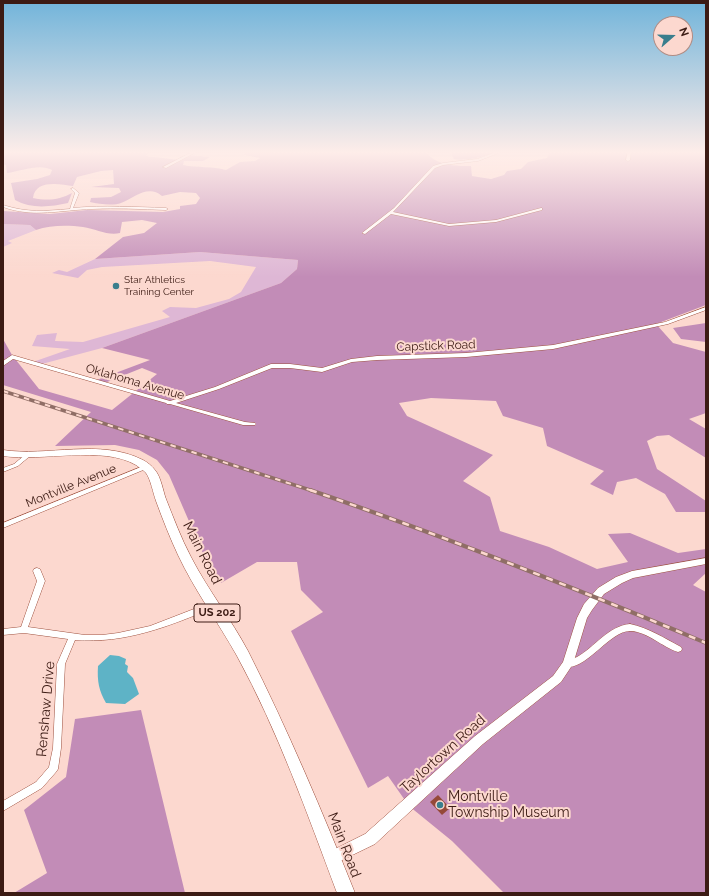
<!DOCTYPE html>
<html>
<head>
<meta charset="utf-8">
<style>
	body { margin:0 }
	#map { position:relative; width:709px; height:896px; overflow:hidden; background:#fcd8cf; font-family:Raleway,sans-serif }
	canvas { display:block }
	.frame { position:absolute; inset:0; border:4px solid #3c1b14; pointer-events:none }
	.north { position:absolute; left:653px; top:16px; width:40px; height:40px; box-sizing:border-box; background:#fcd8cf; border:1px solid #af8c84; border-radius:50%; rotate:70deg; font-size:11px; font-weight:700; line-height:16px; text-align:center; color:#3c1b14 }
	.north::after { content:''; display:block; margin:auto; width:14px; height:18px; background:#3a7e8d; clip-path:polygon(50% 0,100% 100%,50% 72%,0 100%) }
</style>
</head>
<body>
<div id="map">
<canvas width="709" height="896"></canvas>
<div class="frame"></div>
<div class="north">N</div>
</div>
<script>
const g = document.querySelector('canvas').getContext('2d');
g.lineJoin = 'round';
function fill(path, color) {
  g.fillStyle = color;
  g.fill(path, 'evenodd');
}
function trace(path, color, width, dash) {
  g.strokeStyle = color;
  g.lineWidth = width;
  g.lineCap = dash ? 'butt' : 'round';
  g.setLineDash(dash || []);
  g.stroke(path);
}
function write(font, color, halo, rows, align = 'center') {
  g.font = font + ' Raleway,sans-serif';
  g.lineWidth = 4;
  g.setLineDash([]);
  g.textBaseline = 'middle';
  g.strokeStyle = halo;
  g.fillStyle = color;
  for (const [text, x, y, turn = 0] of rows) {
    g.save();
    g.translate(x, y);
    g.rotate((+turn || 0) * Math.PI / 180);
    g.textAlign = isNaN(turn) ? turn : align;
    if (halo) g.strokeText(text, 0, 0);
    g.fillText(text, 0, 0);
    g.restore();
  }
}
const green = new Path2D(`
	M3,224l27,1 6,5 -28,11 4,2 -9,4z
	M200,252l98,8 -1,9 -16,14 -179,65 -64,17 -8,-2 40,-14 -38,-3 5,-11 20,-2 -2,8 28,1 87,-25 -8,-6 8,-4 26,1 33,-9 12,-7 15,-25 -46,-6 -108,6 -15,3 -9,8 -26,-5 7,-3 8,2 28,-13z`);
const forest = new Path2D(`
	M3,151h147l-4,5 33,4 11,-5 20,2 -7,4h-19l-1,4c15,3 29,1 43,5l14,-8 15,-1 5,-3 -16,-3 1,-2h26l2,-2h153c9,15 30,15 45,15l1,10 19,3 13,-4 3,-4 14,-2 7,-7 19,-4 3,-7h156v154l-50,19 17,19 33,9v61l-17,6 17,10v29l-37,-23 -12,1 -10,5 10,28 49,32v11h-30l-11,-18 -29,-16 -19,4 -4,13 -23,-11 14,-13 -57,-25 -4,-18 -40,-12 -7,-15 -65,-3 -32,5 8,13 86,39 -30,26 27,16 10,34 49,16 48,22 31,-7 -20,-28 22,-1 48,20 28,-4v24l-13,12 13,7v301h-202l-52,-52 -43,-35 -21,-30 -20,12 -77,-157 32,-19 -22,-22 -4,-28h-40l-36,21 -17,-27 -35,-81 -12,-15 -18,-10 -24,-5 -60,1 36,-34 -88,-27v-46l9,16 27,34 73,21 45,-36 -15,-6 -40,16 -8,-3 56,-21 -48,-12 179,-65 16,-14 1,-9 -98,-8 -105,7 28,-22 21,-4 13,-10 -15,-3 -20,2 -2,11c-12,3 -24,-4 -37,-6 -15,-2 -33,-2 -47,3l-6,-5 -27,-1v-13l47,3 37,-4 76,2 17,-3v-3l16,-2 4,-6 -4,-5 -16,-1 -18,4c-14,-12 -28,2 -41,7 -8,3 -22,1 -31,-1l1,-4 20,-1 10,-5 -2,-4 -28,-1 23,-3 -1,-14 -12,1 -24,6 -4,9c-13,-2 -38,-7 -40,12 15,3 26,2 39,-5l-4,10c-18,4 -37,6 -53,-3l-4,-17 26,-4 13,-4 2,-5c-12,-7 -31,1 -45,3l-1,-8 -3,-1z
	M448,151h46l3,1c-15,5 -28,9 -43,7l-3,-6z
	M706,323v19l-25,-3 -8,-11z
	M141,710l44,183h-171l33,-20 -23,-63 42,-33 9,-58z`);
const water = new Path2D(`
	M110,655l9,1 7,3 -1,5 3,2 -1,6 6,6 6,16 -14,10 -19,-1c-7,-12 -9,-22 -8,-37z`);
const building = new Path2D(`
	M438,795l12,13 -8,7 -12,-13z`);
const minor = new Path2D(`
	M194,151h4l-32,17 -3,-1z
	M499,151h5l-26,10 -35,4 -8,3 -42,44 56,12 47,-4 45,-12h1v2l-46,12 -47,4 -58,-12 -26,20 -3,-1 32,-25 39,-42 10,-3 34,-4z
	M628,151h3l-1,9 -2,1 -2,-1z
	M73,188l6,5 -6,15c31,-3 62,-1 93,0l2,1 -2,1c-25,-1 -50,-2 -74,-1 -30,1 -59,9 -89,-2v-2c25,8 41,6 67,4l5,-16 -4,-4z
	M706,307v3l-38,14 -115,25 -87,8 -89,3 -25,2 -30,10 -32,-4h-18l-53,21 -43,14 69,19 10,1 1,1 -1,1h-12l-73,-21h-3l-1,-1 -153,-44 -10,7v-5l9,-6 158,46 45,-14 56,-23h19l32,4 29,-9 26,-3 89,-3 87,-8 112,-23z
	M28,453l2,1 1,1 -1,1 -12,10 -15,6v-4l11,-4 12,-10z
	M146,465l3,2 -1,1 -145,60v-5z
	M37,568l3,1 5,12 -17,46 57,8h17l16,-2 32,-7 62,-24 3,1 1,2 -1,2c-45,19 -90,37 -140,33l-10,24 -4,84 -3,21 -2,3 -14,16 -39,23v-10l33,-19 13,-15 4,-19 4,-84 11,-25 -44,-6 -21,2v-6l18,-2 16,-46 -4,-10 1,-2z
	M630,624c19,4 34,14 51,23l1,2 -1,2 -3,1c-16,-5 -30,-20 -47,-21 -20,-2 -47,42 -66,35l-1,-2 1,-2c4,-2 8,-3 12,-5 18,-10 31,-31 53,-33z`);
const tertiary = new Path2D(`
	M706,558v6l-73,14 -11,5 -18,11 -12,16 -5,8 -14,46 -12,18 -78,62 -108,100 -43,21 -5,-2 -2,-5 2,-5 38,-19 110,-98 78,-60 10,-14 14,-44 7,-14 14,-16 18,-11 16,-6z`);
const primary = new Path2D(`
	M3,450c45,7 97,-12 140,10 4,2 9,6 12,10 6,7 8,21 11,29 8,20 15,39 25,58 17,33 40,62 57,94 40,79 74,160 107,242h-18c-30,-80 -59,-162 -100,-237 -19,-34 -42,-65 -59,-101 -8,-17 -15,-35 -22,-54 -3,-8 -5,-21 -10,-28 -3,-3 -7,-6 -10,-8 -34,-20 -93,-3 -133,-9z`);
const railFar1 = new Path2D(`
	M3,391l310,100`);
const rail = new Path2D(`
	M310,490c134,46 265,98 396,153`);
const markers = [
	[116,286,4,"#3a7e8d"],
	[440,805,4,"#3a7e8d"]
];
const farPoinames = [
	["Star Athletics",124,280],
	["Training Center",124,292]
];
const shields = [
	[217,613,46]
];
const shieldNames = [
	["US 202",217,613]
];
const streetNames = [
	["Capstick Road",436,346,-2],
	["Oklahoma Avenue",135,382,16],
	["Montville Avenue",71,486,-22]
];
const nearStreetnames = [
	["Main Road",202,553,63],
	["Renshaw Drive",46,709,-85],
	["Taylortown Road",443,754,-42],
	["Main Road",344,845,69]
];
const nearPoinames = [
	["Montville",448,797],
	["Township Museum",448,813]
];
fill(green, '#deb7d5');
fill(forest, '#c28cb7');
fill(water, '#5eb3c6');
fill(building, '#954938');
trace(minor, '#9e513f', 1);
trace(tertiary, '#9e513f', 1);
trace(primary, '#9e513f', 1);
fill(minor, '#fff');
fill(tertiary, '#fff');
fill(primary, '#fff');
trace(railFar1, '#906e66', 3.5);
trace(rail, '#906e66', 4);
trace(railFar1, '#fcd8cf', 2, [5.5]);
trace(rail, '#fcd8cf', 2.5, [7]);
const sky = g.createLinearGradient(0, 0, 0, 277);
sky.addColorStop(0, '#71b4da');
sky.addColorStop(0.55, '#feede9');
sky.addColorStop(1, '#feede900');
g.fillStyle = sky;
g.fillRect(0, 0, 709, 277);
for (const [x, y, r, color] of markers) {
  const dot = new Path2D();
  dot.arc(x, y, r, 0, 2 * Math.PI);
  g.fillStyle = color;
  g.fill(dot);
  trace(dot, '#fcd8cf', 1.5);
}
write('10px', '#3c1b14', '#fcd8cf', farPoinames, 'left');
for (const [x, y, w] of shields) {
  const box = new Path2D();
  box.roundRect(x - w / 2, y - 9, w, 18, 3);
  g.fillStyle = '#fcd8cf';
  g.fill(box);
  trace(box, '#3c1b14', 1);
}
write('bold 11px', '#3c1b14', null, shieldNames);
write('12px', '#3c1b14', '#fcd8cf', streetNames);
write('14px', '#3c1b14', '#fcd8cf', nearStreetnames);
write('14px', '#3c1b14', '#fcd8cf', nearPoinames, 'left');
</script>
</body>
</html>
